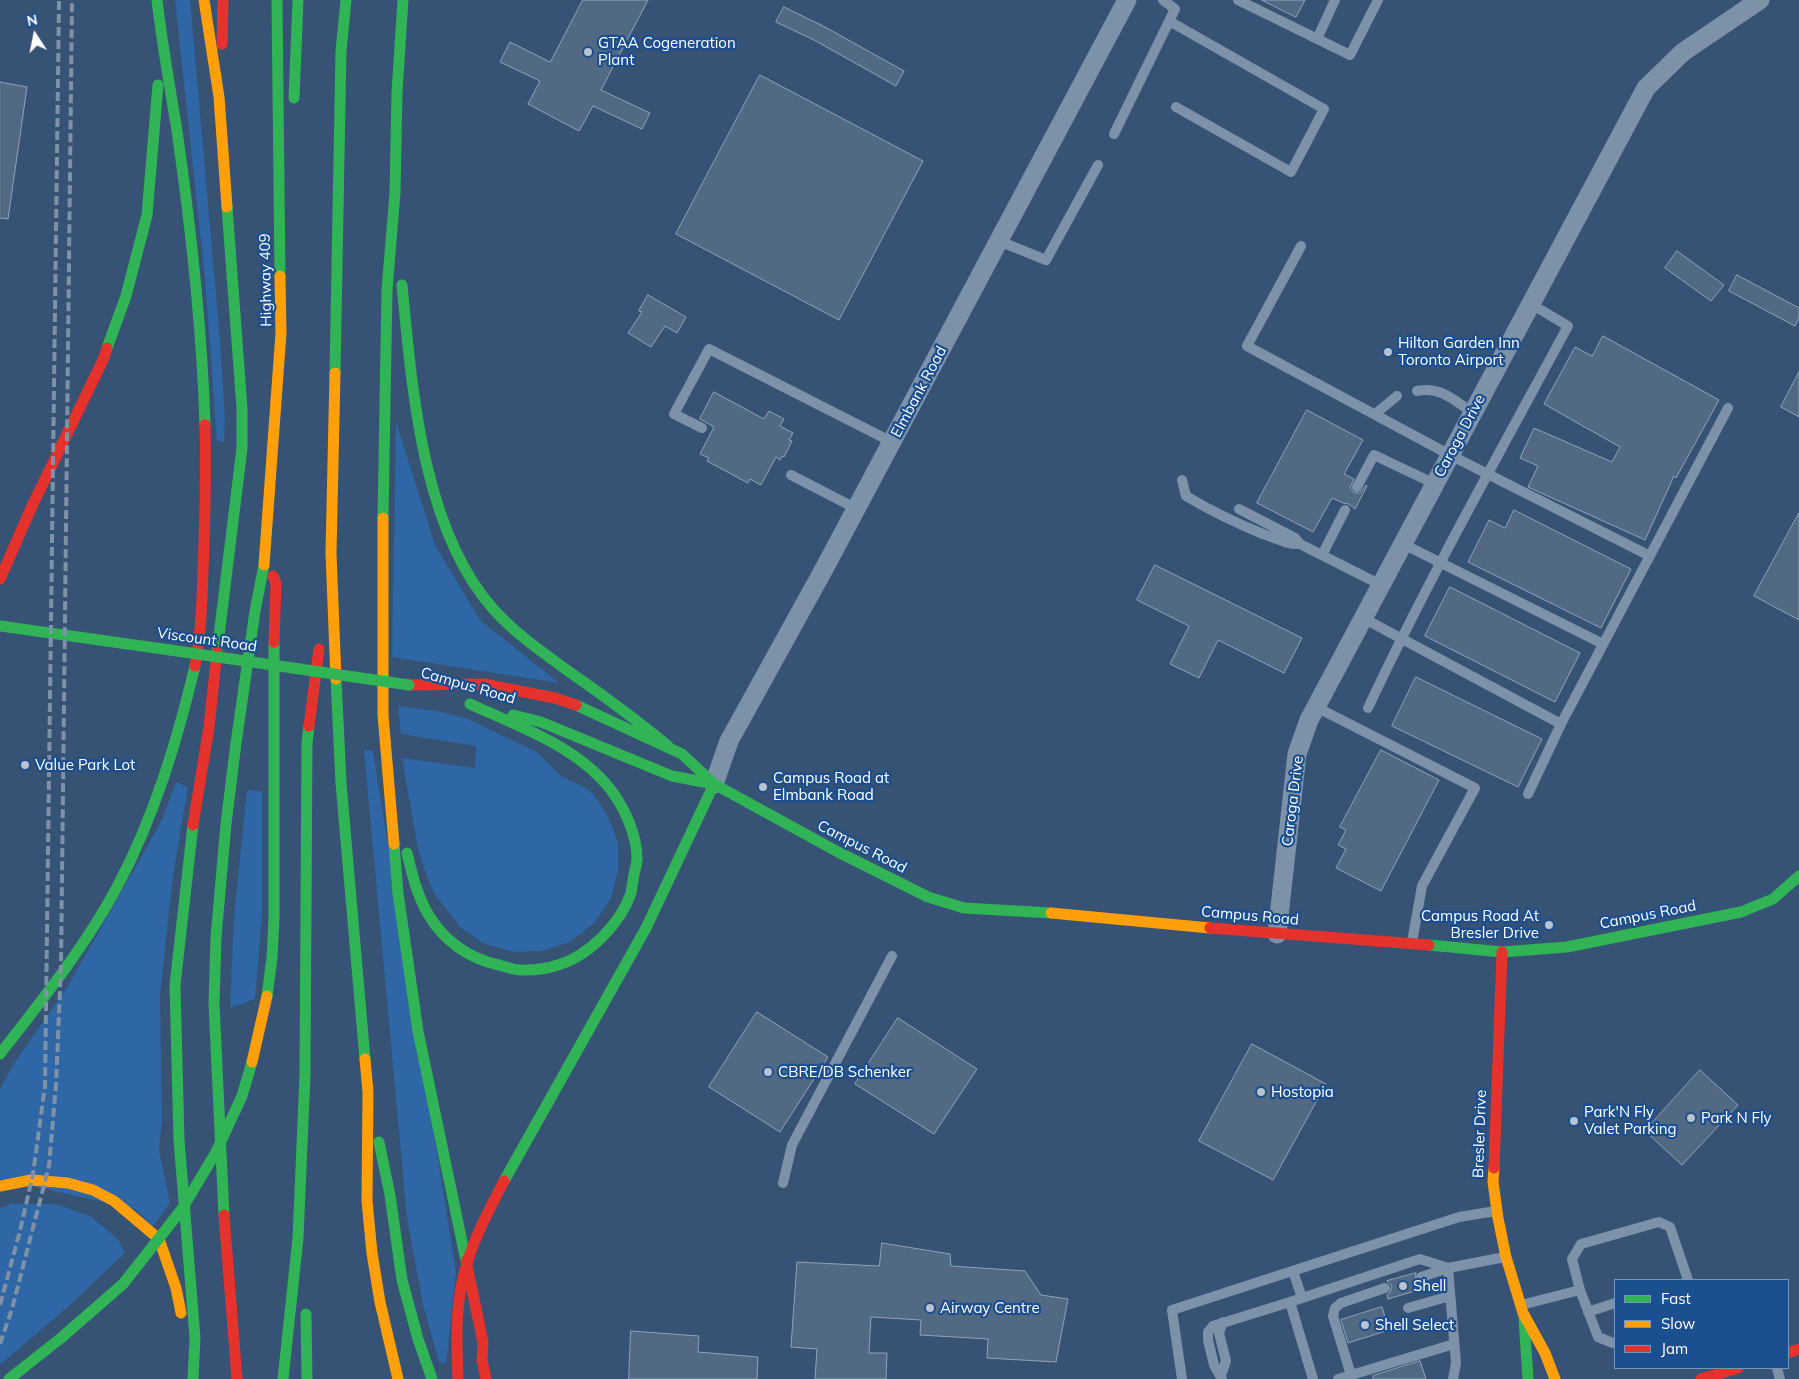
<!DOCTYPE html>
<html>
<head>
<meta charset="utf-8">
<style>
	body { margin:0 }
	#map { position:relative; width:1799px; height:1379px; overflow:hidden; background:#365274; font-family:Mulish,sans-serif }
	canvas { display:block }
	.legend { position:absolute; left:1614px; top:1279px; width:175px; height:90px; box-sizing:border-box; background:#1b4f8f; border:1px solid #7695bc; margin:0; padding:6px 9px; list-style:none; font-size:15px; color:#fff }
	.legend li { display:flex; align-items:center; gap:10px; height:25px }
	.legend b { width:25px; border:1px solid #7695bc }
	.north { position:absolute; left:10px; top:10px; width:50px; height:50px; -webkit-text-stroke:4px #1b4f8f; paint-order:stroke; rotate:349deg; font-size:14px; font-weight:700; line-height:20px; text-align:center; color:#fff }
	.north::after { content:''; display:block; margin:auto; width:18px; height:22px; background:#fff; clip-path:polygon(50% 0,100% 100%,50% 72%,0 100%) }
</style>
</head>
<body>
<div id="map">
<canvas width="1799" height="1379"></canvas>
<ul class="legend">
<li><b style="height:6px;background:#30b455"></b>Fast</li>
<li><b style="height:6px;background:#ff9f0a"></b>Slow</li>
<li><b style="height:6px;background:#e5322d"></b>Jam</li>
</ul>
<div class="north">N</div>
</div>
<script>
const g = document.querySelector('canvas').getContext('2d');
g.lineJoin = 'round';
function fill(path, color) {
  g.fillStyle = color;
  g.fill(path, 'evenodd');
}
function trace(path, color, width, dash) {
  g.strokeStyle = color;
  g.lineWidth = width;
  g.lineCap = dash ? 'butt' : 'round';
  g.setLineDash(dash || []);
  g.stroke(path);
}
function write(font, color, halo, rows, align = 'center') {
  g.font = font + ' Mulish,sans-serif';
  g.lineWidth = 4.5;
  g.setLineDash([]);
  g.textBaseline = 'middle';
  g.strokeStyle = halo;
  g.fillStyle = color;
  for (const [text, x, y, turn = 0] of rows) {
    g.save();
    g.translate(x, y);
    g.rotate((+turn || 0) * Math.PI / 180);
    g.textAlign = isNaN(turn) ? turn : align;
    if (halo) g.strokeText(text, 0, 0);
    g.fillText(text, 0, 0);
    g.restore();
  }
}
const green = new Path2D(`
	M175,0h15l30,340 5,79 -1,23 -7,-2 -12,-162z
	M396,422l39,123 45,75 79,63 -167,-26z
	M398,706l39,5 31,8 69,33 24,24 25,12 7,6 15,22 10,27v29l-8,28 -17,24 -23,18 -28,9 -29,1 -28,-8 -24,-16 -26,-33 -8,-18 -9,-28 -16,-91 73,10 1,-22 -75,-12z
	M364,750l9,1 83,521 -10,92 -7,-2 -16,-57 -16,-87z
	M176,782l12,5 -15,88 -13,120 2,125 -3,30 11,53 -17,23 -18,-17 -135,-30v-90l11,-21 57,-82 94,-166z
	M247,790l15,1v125l-7,83 -25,9 4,-91z
	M12,1204h44l34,12 28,23 7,14 -56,53 -68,58h-1v-156z`);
const building = new Path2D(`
	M583,0h65l-47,90 49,23 -8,16 -49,-23 -14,25 -51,-27 12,-23 -40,-19 10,-20 40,20z
	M1262,0h43l-9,17z
	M784,7l41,20 79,44 -8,15 -82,-46 -38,-18z
	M760,75l163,86 -84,159 -163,-86z
	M0,82l27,5 -19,132 -8,-1z
	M1677,251l47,34 -13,16 -46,-33z
	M1737,275l62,33v10l-4,8 -66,-35z
	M648,295l38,22 -9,16 -12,-7 -14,21 -23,-14 14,-21 -3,-1z
	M1603,336l116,64 -43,78 -2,-2 -29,64 -117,-53 10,-21 -18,-8 14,-30 78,34 8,-15 -76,-43 31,-57 17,9z
	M1799,372v45l-18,-10z
	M714,392l50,27 5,-8 15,8 -4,7 13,7 -4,7 3,1 -8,16 -2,-1 -2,4 -4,-3 -15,28 -11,-6 -2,4 -41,-22 2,-3 -9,-4 14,-27 -14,-8z
	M1307,410l56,30 -19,34 10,5 -4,9 4,5h6l6,-8 1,1 -12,23 -6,-5 -6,-1 -11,-5 -19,34 -56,-29z
	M1514,510l117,59 -30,59 -133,-66 21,-42 16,8z
	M1799,513v107l-45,-24z
	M1155,565l147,73 -18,35 -66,-33 -19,38 -29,-14 19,-38 -52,-26z
	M1450,587l130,66 -25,49 -130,-66z
	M1416,677l126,62 -24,48 -126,-61z
	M1381,750l58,30 -58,111 -45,-23 10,-19 -8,-4 8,-15 -6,-3z
	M757,1012l71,45 -48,75 -71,-45z
	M898,1018l79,51 -43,65 -79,-50z
	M1252,1044l74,40 -53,96 -74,-39z
	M1700,1070l38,35 -56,60 -37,-34z
	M882,1243l68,11 1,12 74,5 16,24 27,4 -12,63 -69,-4 1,-19 -68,-4 1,-15 -50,-3 -2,36h18l-1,26h-71l2,-30 -26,-2 6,-85 82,4z
	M1416,1273l-1,7 6,4 1,5 -34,10 -1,-4 3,-3 2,-6 -5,-5z
	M1382,1307l7,23 -41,13 -7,-23z
	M631,1331l68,5 -1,16 60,5 -1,22h-128z
	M1420,1361l6,18h-53v-3z`);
const lane = new Path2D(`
	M1238,0l112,55 28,-55
	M1169,21l155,88 -33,63 -115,-65
	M1317,39l18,-39
	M1114,134l61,-125 -12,-9
	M999,241l47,19 52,-95
	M1301,246l-54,100 203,109 200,101
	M1417,391c23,-5 37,9 56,22
	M1375,414l22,-18
	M702,428l-28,-14 35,-65 183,93
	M791,475l64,33
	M1182,480l4,16c25,15 50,27 77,38 13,4 24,11 37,10
	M1357,487l17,-32 61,29
	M1239,509l56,29 5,6 81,41
	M1403,544l200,100
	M1322,555l23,-45
	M1363,618l198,106
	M1316,707l159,81 -53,98 -10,56
	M1368,708c61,-130 132,-256 200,-382l-37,-22
	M1528,794l33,-70 167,-316
	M783,1183l9,-38 100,-189
	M1293,1271l9,27
	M1421,1277l27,-9 8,95 -3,16
	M1521,1305l59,-15
	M1408,1308l42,-12
	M1588,1312l27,-9
	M1615,1342l-2,1 -15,-6 -18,-47 -8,-31 9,-15 78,-22 11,5 18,53
	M1777,1368l3,11
	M1221,1375l5,-14 -7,-28 4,-11
	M1351,1375l-18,-59 2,-8 6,-5 44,-15
	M1182,1379l-10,-69 287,-93 37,-6
	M1222,1379l-8,-14 -6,-25v-8l5,-6 77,-24
	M1313,1379l-23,-77 130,-43 28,9 57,-11
	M1338,1379l116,-35`);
const street = new Path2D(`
	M714,784l15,-43 95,-172 303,-569
	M1277,934l20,-180 12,-34 337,-632 37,-36 77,-52`);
const fast = new Path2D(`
	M157,0c5,44 13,87 20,131 14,97 25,196 28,294
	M277,0l3,276
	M294,98l4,-98
	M402,285c10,103 20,246 93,326 22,24 50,43 76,62 33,23 66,47 97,73
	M107,348l19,-52 21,-81 11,-130
	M335,373l6,-322 5,-51
	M383,518l4,-228 8,-97 2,-101 6,-92
	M0,626l170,24
	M217,652l25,-204v-40l-15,-201
	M336,679l5,104 24,276
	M576,705l106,49 32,30 124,68 90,45 36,11 87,5
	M513,715l28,7 131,54 42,8
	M394,844l4,49 20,138 48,230
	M407,853c5,21 10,42 21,61 15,26 41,45 71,51 8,2 18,6 26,5 10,0 24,-2 33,-5 31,-9 63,-42 73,-72 1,-6 2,-13 3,-19 1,-5 3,-10 3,-15 0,-24 -12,-50 -26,-69 -34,-44 -93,-64 -141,-86
	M1429,945l73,7 65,-5 174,-35 32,-13 26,-23
	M267,996l5,-38 2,-39v-277
	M0,1054c42,-54 85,-107 117,-167 37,-69 60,-146 78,-221
	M379,1142l11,53 12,85 16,59 14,40
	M504,1181l142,-253 68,-144
	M224,1215l-10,-211 2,-67 10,-113 10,-81 19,-132 9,-46
	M306,1314l1,65
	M1524,1319l4,60
	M193,1379l2,-41 -16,-198 -4,-155 18,-160
	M283,1379l15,-141 7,-163 2,-332 2,-17`);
const slow = new Path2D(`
	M204,0l15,97 8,110
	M335,373l-4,180 5,126
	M383,518v197l11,129
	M264,565l17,-232 -1,-57
	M1051,913l159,15
	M365,1059l3,33 -1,109 5,52 8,49 18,77
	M1494,1168l-1,14 5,36 8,39 17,56 22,40 10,26
	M0,1186l31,-6 37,3 25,7 21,11 45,38 17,49 5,25`);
const jam = new Path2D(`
	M222,44l1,-44
	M273,576l3,7 -2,59
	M0,579l32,-73 71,-146 4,-12
	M195,666c6,-31 7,-64 8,-95 2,-49 3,-97 2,-146
	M409,685l75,-1 71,14 21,7
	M309,726l10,-77
	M193,825l16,-98 8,-75
	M1210,928l219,17
	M1494,1168l8,-216
	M224,1215l13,164
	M466,1261l17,81 -1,18 4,19
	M1788,1353l11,-4
	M1701,1379l37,-11`);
const rail = new Path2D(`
	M0,1305l20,-74 13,-57 12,-88 14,-1086
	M0,1344l12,-35 37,-143 7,-81 5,-119 11,-966`);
const fastBridge = new Path2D(`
	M170,650l239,35
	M9,1379l52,-41 62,-54 59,-75 34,-57 26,-56 10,-34`);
const slowBridge = new Path2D(`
	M252,1062l15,-66`);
const jamBridge = new Path2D(`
	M458,1379c-1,-32 -3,-64 4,-96 7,-36 25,-69 42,-102`);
const markers = [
	[588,52,5,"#b9c2ce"],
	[1388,352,5,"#b9c2ce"],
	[25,765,5,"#b9c2ce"],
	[763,787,5,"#b9c2ce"],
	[1549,925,5,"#b9c2ce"],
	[768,1072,5,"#b9c2ce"],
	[1261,1092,5,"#b9c2ce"],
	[1691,1118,5,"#b9c2ce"],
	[1574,1121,5,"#b9c2ce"],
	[1403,1286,5,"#b9c2ce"],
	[930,1308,5,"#b9c2ce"],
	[1365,1325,5,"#b9c2ce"]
];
const poiNames = [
	["GTAA Cogeneration",598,43],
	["Plant",598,60],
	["Hilton Garden Inn",1398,343],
	["Toronto Airport",1398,360],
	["Value Park Lot",35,765],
	["Campus Road at",773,778],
	["Elmbank Road",773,795],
	["Campus Road At",1539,916,"right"],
	["Bresler Drive",1539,933,"right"],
	["CBRE/DB Schenker",778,1072],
	["Hostopia",1271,1092],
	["Park'N Fly",1584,1112],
	["Valet Parking",1584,1129],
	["Park N Fly",1701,1118],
	["Shell",1413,1286],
	["Airway Centre",940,1308],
	["Shell Select",1375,1325]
];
const streetNames = [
	["Highway 409",266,280,-91],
	["Elmbank Road",919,392,-62],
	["Caroga Drive",1460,436,-62],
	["Viscount Road",207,640,8],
	["Campus Road",468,686,16],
	["Caroga Drive",1293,801,-83],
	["Campus Road",862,847,27],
	["Campus Road",1648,915,-11],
	["Campus Road",1250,916,5],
	["Bresler Drive",1480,1134,-88]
];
fill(green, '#2f66a5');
fill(building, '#526984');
trace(building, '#92a2b6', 1);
trace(lane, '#7d92a8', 10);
trace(street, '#7d92a8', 19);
trace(fast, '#30b455', 11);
trace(slow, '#ff9f0a', 11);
trace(jam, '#e5322d', 11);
trace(rail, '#7e92a7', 4, [9, 4]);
trace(fastBridge, '#30b455', 11);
trace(slowBridge, '#ff9f0a', 11);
trace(jamBridge, '#e5322d', 11);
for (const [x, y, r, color] of markers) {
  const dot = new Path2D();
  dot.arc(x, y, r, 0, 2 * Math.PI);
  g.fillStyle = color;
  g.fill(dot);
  trace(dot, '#1b4f8f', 2);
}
write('15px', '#fff', '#1b4f8f', poiNames, 'left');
write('15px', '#fff', '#1b4f8f', streetNames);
</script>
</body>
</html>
